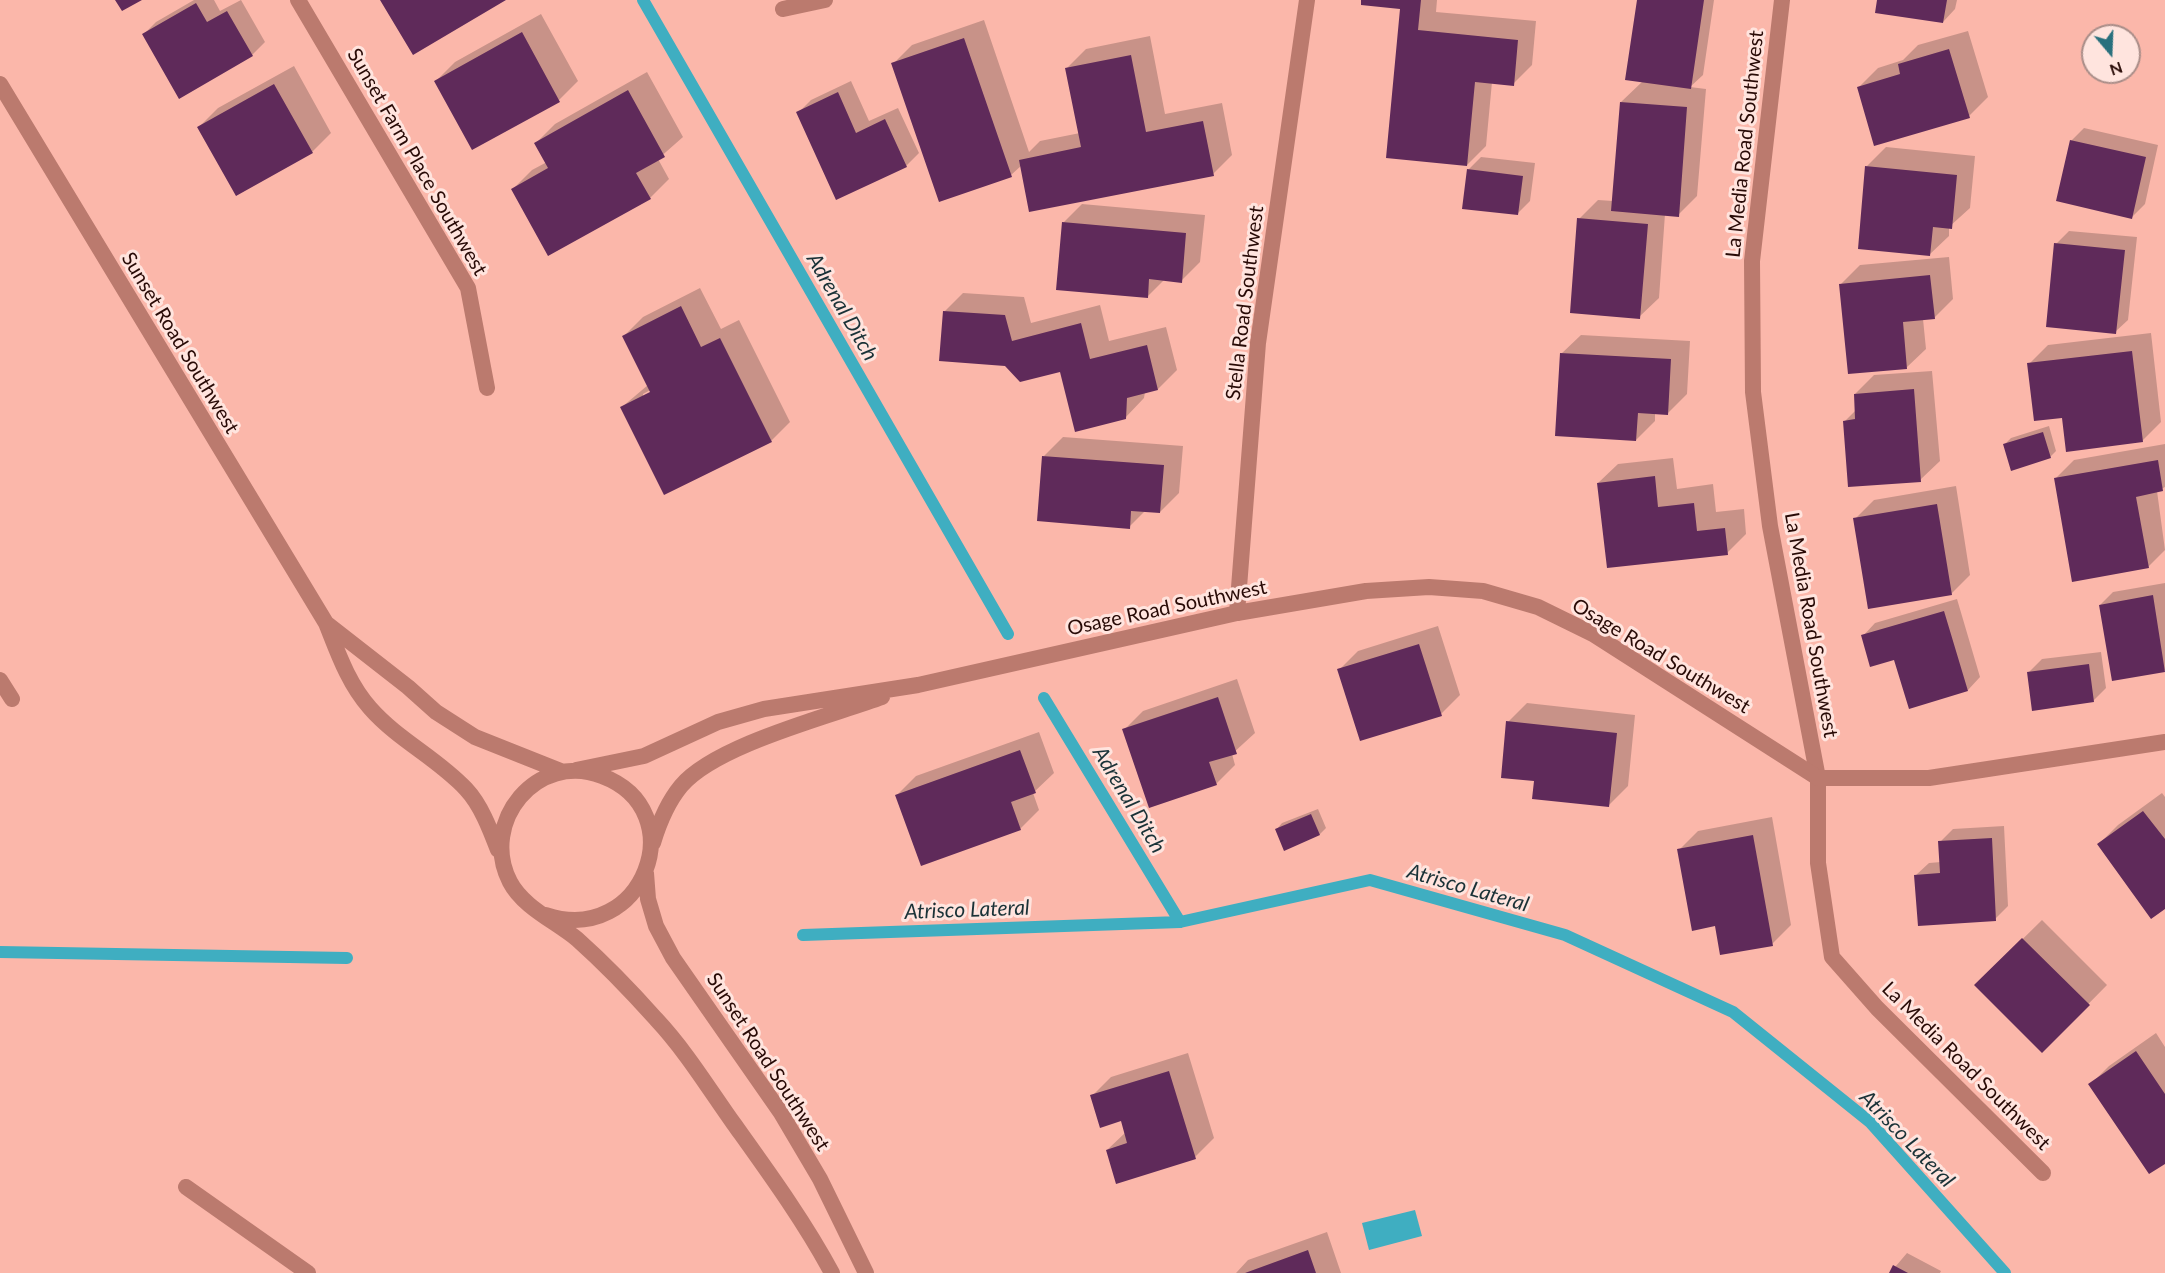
<!DOCTYPE html>
<html>
<head>
<meta charset="utf-8">
<style>
	body { margin:0 }
	#map { position:relative; width:2165px; height:1273px; overflow:hidden; background:#fbb7aa; font-family:Lato,sans-serif }
	canvas { display:block }
	.north { position:absolute; left:2081px; top:24px; width:60px; height:60px; box-sizing:border-box; background:#ffe4de; border:2px solid #a98d88; border-radius:50%; rotate:161deg; font-size:16px; font-weight:700; line-height:24px; text-align:center; color:#280a06 }
	.north::after { content:''; display:block; margin:auto; width:21px; height:27px; background:#29707d; clip-path:polygon(50% 0,100% 100%,50% 72%,0 100%) }
</style>
</head>
<body>
<div id="map">
<canvas width="2165" height="1273"></canvas>
<div class="north">N</div>
</div>
<script>
const g = document.querySelector('canvas').getContext('2d');
g.lineJoin = 'round';
function fill(path, color) {
  g.fillStyle = color;
  g.fill(path, 'evenodd');
}
function trace(path, color, width, dash) {
  g.strokeStyle = color;
  g.lineWidth = width;
  g.lineCap = dash ? 'butt' : 'round';
  g.setLineDash(dash || []);
  g.stroke(path);
}
function write(font, color, halo, rows, align = 'center') {
  g.font = font + ' Lato,sans-serif';
  g.lineWidth = 6;
  g.setLineDash([]);
  g.textBaseline = 'middle';
  g.strokeStyle = halo;
  g.fillStyle = color;
  for (const [text, x, y, turn = 0] of rows) {
    g.save();
    g.translate(x, y);
    g.rotate((+turn || 0) * Math.PI / 180);
    g.textAlign = isNaN(turn) ? turn : align;
    if (halo) g.strokeText(text, 0, 0);
    g.fillText(text, 0, 0);
    g.restore();
  }
}
const water = new Path2D(`
	M1415,1210l7,26 -53,14 -7,-27z`);
const shadow = new Path2D(`
	M194,0h20l6,11 21,-11 24,42 -13,13 -109,-20 13,-13z
	M1363,0h74l-1,12 100,9 -4,44 -19,19 -21,-2 -6,64 -19,19 -65,-158z
	M1638,0h76l-11,75 -13,12 16,2 -9,107 -19,19 -13,-1 -6,84 -20,19 -60,-98 19,-19 15,1 8,-99 22,-21z
	M1878,0h79l-2,9 -12,13z
	M541,14l37,67 -19,19 -123,-19 19,-19z
	M984,20l45,132 11,-11 40,-8 -13,-65 19,-19 64,-13 15,78 57,-11 10,52 -19,19 -191,-9 -11,10 -118,-111 19,-19z
	M1968,31l20,66 -19,19 -110,-29 19,-19 25,-8 15,-15z
	M294,66l37,67 -19,19 -113,-25 19,-19z
	M647,72l36,65 -25,22 11,20 -19,19 -137,-9 19,-19 15,-8 -11,-19 19,-19z
	M851,81l18,40 29,-13 21,45 -13,13 -108,-53 13,-13z
	M2084,128l74,17 -13,59 -13,13 -61,-76z
	M1886,147l89,9 -5,52 -21,19v9l-20,19 -62,-89z
	M1481,157l54,6 -5,38 -13,13 -49,-44z
	M1082,204l123,11 -5,47 -19,19 -16,-2 -18,18 -84,-74z
	M2069,231l68,6 -9,83 -13,12 -59,-88z
	M1949,257l4,42 -19,19 -11,1 3,30 -20,19 -65,-84 19,-19z
	M700,288l21,41 18,-9 51,102 -19,19 -149,-34 26,-22 -24,-49 19,-19zM656,387l1,3 -14,7v-3z
	M963,293l61,4 7,26 69,-18 9,36 57,-14 11,43 -19,19 -13,3 -1,6 -19,20 -64,-48 -55,-5 -62,-53z
	M2151,333l10,89 -19,19 -78,-24 -35,-53 19,-19z
	M1581,335l109,6 -3,53 -19,19h-13v8l-19,19 -75,-86z
	M1932,371l8,90 -20,19 -75,-59 11,-11 -1,-16 19,-19z
	M2049,426l7,25 -6,6 -45,-13 6,-6z
	M1063,437l120,9 -4,47 -19,19 -15,-1 -16,16 -85,-71z
	M2165,444v43l-8,4 8,59 -17,17 -93,-88 19,-19z
	M1673,458l4,31 36,-5 3,28 28,-3 2,25 -19,19 -129,-70 20,-19z
	M1956,486l14,89 -19,19 -96,-75 19,-19z
	M2165,583v87l-51,9 -14,-74 13,-13z
	M1957,599l23,78 -12,13 -73,-32 -32,-22 12,-13z
	M1438,626l22,69 -19,19 -102,-44 19,-19z
	M2101,652l5,36 -13,13 -64,-29 13,-13z
	M1237,679l18,54 -23,21 3,11 -19,19 -92,-54 19,-19z
	M1527,703l108,12 -7,71 -19,19 -74,-25 -27,-58z
	M1039,732l15,41 -21,20 6,17 -19,19 -123,-34 19,-19z
	M2162,793l3,4v110l-66,-63 19,-19z
	M1318,809l8,19 -6,6 -44,-4 6,-7z
	M1772,817l19,108 -19,19 -93,-94 19,-19z
	M2004,826l4,80 -13,13 -79,-44 13,-12 12,-1 -1,-20 13,-13z
	M2042,920l65,65 -65,66 -66,-66z
	M2156,1033l9,14v115l-75,-77 19,-19z
	M1188,1053l26,85 -19,19 -88,-7 19,-18 -4,-12 -30,-24 19,-19z
	M1327,1232l14,41h-105l12,-13z
	M1907,1253l34,18 -1,2h-50z`);
const stream = new Path2D(`
	M643,0l365,634
	M1044,698l136,224
	M803,935l377,-13 190,-42 195,55 168,77 137,110 135,151
	M0,952l347,6`);
const building = new Path2D(`
	M115,0h27l-20,11z
	M380,0h126l-93,55z
	M1361,0h60l-3,30 100,10 -4,46 -39,-4 -8,84 -81,-8 14,-149 -39,-4z
	M1637,0h67l-13,89 -66,-9z
	M1877,0h70l-4,23 -68,-10z
	M196,3l11,19 20,-11 26,45 -74,43 -37,-65z
	M522,32l38,70 -88,48 -38,-69z
	M964,38l48,139 -73,25 -48,-139z
	M1949,49l21,69 -96,28 -17,-59 43,-13 -2,-10z
	M1131,55l15,77 57,-11 11,55 -185,36 -10,-52 62,-13 -16,-79z
	M274,84l39,69 -77,43 -39,-69z
	M628,90l37,67 -29,16 15,26 -103,57 -37,-67 37,-21 -14,-25z
	M838,92l18,41 29,-14 22,48 -71,33 -40,-88z
	M1620,102l67,5 -8,110 -68,-6z
	M2070,140l76,17 -14,62 -76,-18z
	M1865,166l92,9 -5,54 -19,-2 -3,29 -72,-7z
	M1467,169l56,7 -5,39 -56,-6z
	M1577,218l71,6 -8,95 -70,-6z
	M1062,222l124,11 -4,50 -33,-4 -1,19 -92,-8z
	M2054,243l71,7 -9,84 -70,-7z
	M1930,275l5,44 -32,3 4,47 -59,5 -9,-90z
	M681,306l20,41 19,-9 52,104 -108,53 -44,-88 30,-15 -28,-56z
	M943,311l62,4 7,26 69,-18 9,36 57,-14 11,45 -31,8 -1,21 -51,13 -15,-60 -40,10 -15,-16 -66,-5z
	M2132,351l11,91 -77,10 -4,-34 -28,3 -7,-58z
	M1560,353l111,6 -3,56 -30,-2 -2,28 -81,-5z
	M1914,389l7,93 -73,5 -5,-66 12,-2 -1,-25z
	M2043,432l8,26 -40,13 -8,-27z
	M1042,456l122,9 -4,48 -29,-2 -1,18 -93,-8z
	M2158,460l5,31 -27,6 13,71 -77,14 -18,-104z
	M1655,476l3,31 36,-4 3,28 28,-3 3,27 -121,13 -10,-85z
	M1937,504l15,91 -84,14 -15,-91z
	M2153,595l12,77 -53,9 -13,-76z
	M1944,611l24,80 -59,18 -15,-49 -24,7 -9,-32z
	M1419,644l23,72 -82,25 -23,-72z
	M2089,664l5,38 -62,9 -5,-39z
	M1218,697l19,57 -28,8 8,23 -68,23 -27,-79z
	M1506,721l111,12 -8,74 -77,-8 2,-18 -33,-3z
	M1020,750l16,43 -25,9 10,28 -100,36 -26,-71z
	M2143,811l22,28v70l-14,10 -54,-75z
	M1311,814l9,21 -36,16 -9,-22z
	M1753,835l20,111 -53,9 -5,-29 -23,5 -15,-82z
	M1992,838l4,83 -78,5 -4,-51 26,-2 -2,-32z
	M2022,938l68,67 -48,48 -68,-68z
	M2136,1051l29,43v70l-16,10 -61,-90z
	M1169,1071l27,88 -80,25 -10,-34 21,-7 -6,-22 -21,7 -10,-33z
	M1308,1250l8,23h-71z
	M1893,1265l15,8h-19z`);
const minor = new Path2D(`
	M298,0l170,288 19,100
	M1782,0l-30,261 1,131 17,134 48,252v85l14,94 45,51 166,165
	M783,9l42,-9
	M1237,613l21,-270 49,-343
	M0,680l12,19
	M186,1187l122,86`);
const tertiary = new Path2D(`
	M0,84l326,539c12,30 22,60 44,85 28,32 67,50 96,81 15,16 24,40 32,61
	M326,623l82,64 28,25 39,25 88,35
	M576,770l68,-14 74,-34 46,-13 154,-24 319,-72 129,-22 63,-4 54,4 55,16 55,27 225,144h111l236,-36
	M653,843c6,-20 14,-40 28,-57 34,-41 149,-70 201,-89
	M646,873l2,26 8,27 17,32 108,155 39,66 46,94
	M546,915c97,32 149,-104 56,-139 -65,-25 -123,46 -92,106 13,25 45,39 67,57 28,25 54,52 79,80 30,32 53,70 78,105 35,49 70,97 98,149`);
const streetNames = [
	["La Media Road Southwest",1745,144,-84],
	["Sunset Farm Place Southwest",417,162,60],
	["Stella Road Southwest",1245,303,-83],
	["Sunset Road Southwest",180,343,59],
	["Osage Road Southwest",1167,608,-12],
	["La Media Road Southwest",1811,625,80],
	["Osage Road Southwest",1661,656,31],
	["Sunset Road Southwest",768,1062,57],
	["La Media Road Southwest",1966,1066,45]
];
const waterNames = [
	["Adrenal Ditch",842,307,60],
	["Adrenal Ditch",1129,800,59],
	["Atrisco Lateral",1468,888,16],
	["Atrisco Lateral",967,910,-2],
	["Atrisco Lateral",1907,1139,46]
];
fill(water, '#3faec1');
fill(shadow, '#0003');
trace(stream, '#3faec1', 12);
fill(building, '#5f2a5a');
trace(minor, '#bb7a6e', 16);
trace(tertiary, '#bb7a6e', 16);
write('20px', '#280a06', '#ffe4de', streetNames);
write('italic 21px', '#1a3237', '#ffe4de', waterNames);
</script>
</body>
</html>
